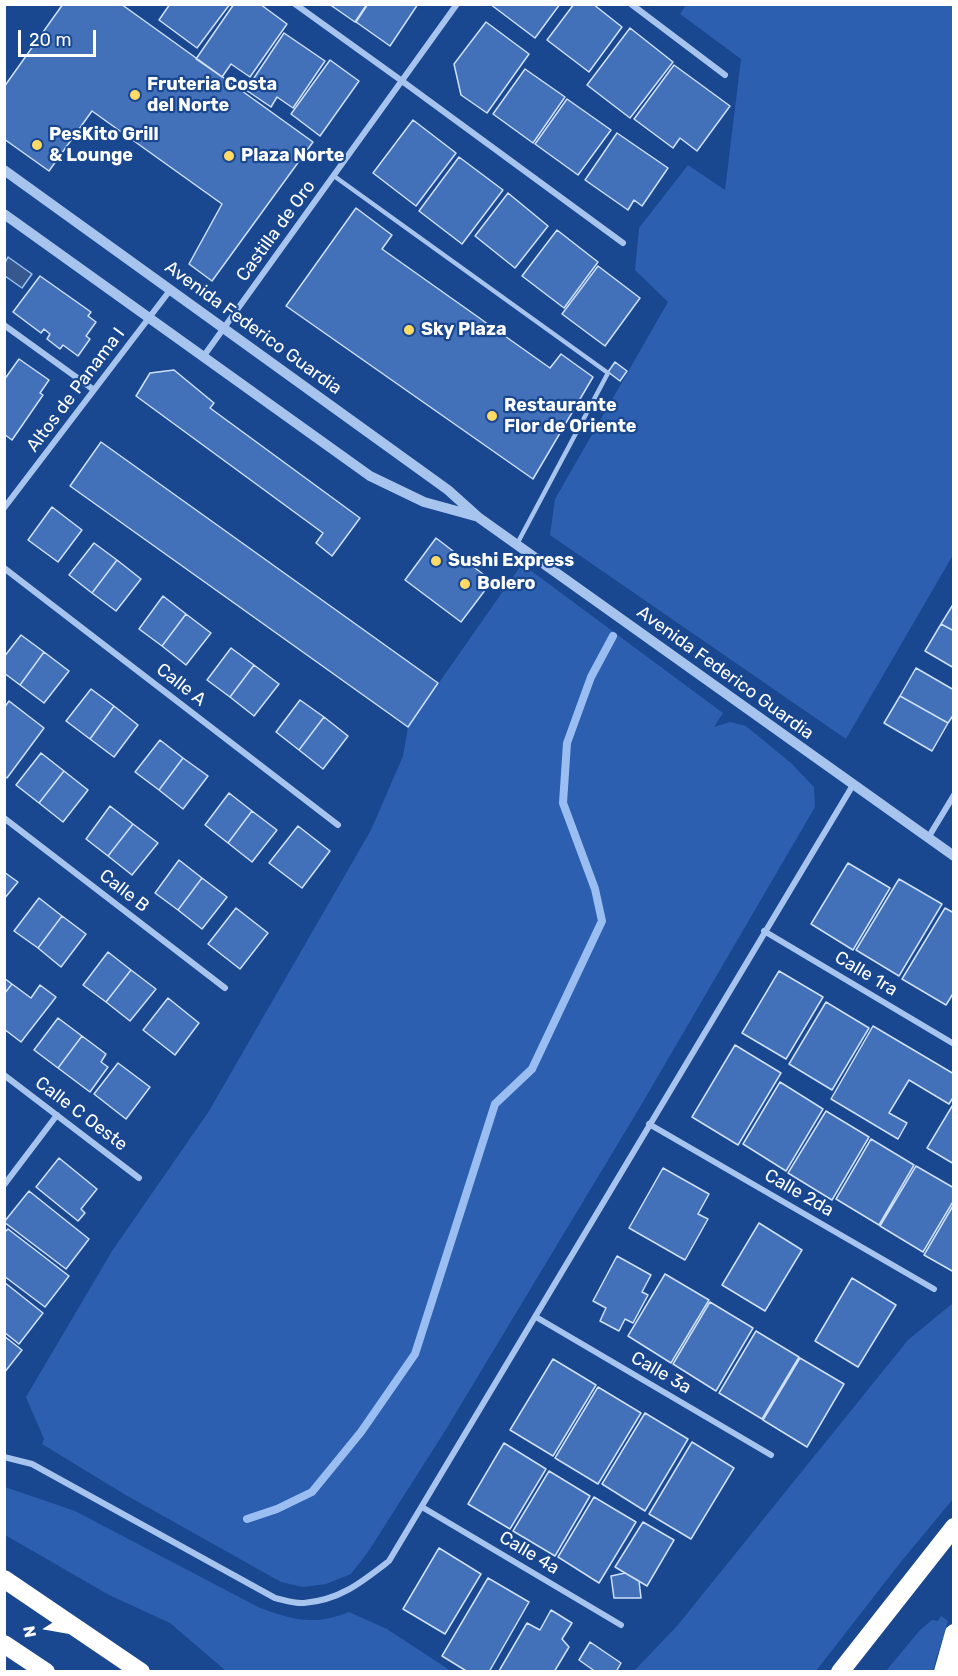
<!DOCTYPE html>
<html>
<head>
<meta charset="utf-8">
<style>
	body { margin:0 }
	#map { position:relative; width:958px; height:1676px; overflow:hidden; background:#194790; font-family:Rubik,sans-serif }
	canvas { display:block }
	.frame { position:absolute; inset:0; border:6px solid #fff; pointer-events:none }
	.north { position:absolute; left:18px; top:1598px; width:60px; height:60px; -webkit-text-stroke:4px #194790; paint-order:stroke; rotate:259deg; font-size:16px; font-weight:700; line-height:24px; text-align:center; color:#fff }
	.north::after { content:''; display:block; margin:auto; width:21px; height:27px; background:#fff; clip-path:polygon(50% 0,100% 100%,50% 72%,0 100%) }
	.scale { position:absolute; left:18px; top:30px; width:78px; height:27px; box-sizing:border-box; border:3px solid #fff; border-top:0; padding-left:8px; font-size:18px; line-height:21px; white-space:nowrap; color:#fff; -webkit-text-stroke:4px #194790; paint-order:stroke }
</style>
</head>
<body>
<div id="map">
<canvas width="958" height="1676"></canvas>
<div class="frame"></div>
<div class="north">N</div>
<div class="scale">20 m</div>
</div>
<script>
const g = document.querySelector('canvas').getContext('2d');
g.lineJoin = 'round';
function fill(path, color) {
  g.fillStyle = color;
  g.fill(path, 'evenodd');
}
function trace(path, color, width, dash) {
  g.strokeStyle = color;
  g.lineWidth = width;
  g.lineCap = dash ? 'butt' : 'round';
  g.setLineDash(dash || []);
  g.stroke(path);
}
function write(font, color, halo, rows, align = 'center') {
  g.font = font + ' Rubik,sans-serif';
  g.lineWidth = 4.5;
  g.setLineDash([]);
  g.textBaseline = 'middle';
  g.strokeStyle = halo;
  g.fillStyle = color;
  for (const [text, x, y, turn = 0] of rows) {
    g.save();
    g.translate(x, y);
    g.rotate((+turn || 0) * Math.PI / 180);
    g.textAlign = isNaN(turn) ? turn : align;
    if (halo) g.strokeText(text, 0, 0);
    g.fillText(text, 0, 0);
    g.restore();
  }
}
const green = new Path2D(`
	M686,5h267v550l-107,184 -296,-204 5,-36 113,-197 -33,-32 4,-42 49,-63 37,25 16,-131 -61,-45z
	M522,564l201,149 -9,14 16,-5 16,4 45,37 23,24 1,20 -175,300 -195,324 -77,121 -17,22 -25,10 -23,3 -22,-5 -157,-88 -82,-50 2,-5 -18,-42 86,-146 97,-140 162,-281 32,-74 5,-29z
	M953,1303v196l-53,64 -84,108h-182l43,-45 231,-286z
	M5,1487l70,24 185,97c35,12 53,18 89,4l38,17 64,42h-225l-56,-48 -61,-28 -104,-60z
	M941,1616l7,5 -12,38 -3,12h-47l34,-41 12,-10 6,1z`);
const water = new Path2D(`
	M8,257l24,17 -10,14 -17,-12v-13z`);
const stream = new Path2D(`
	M247,1519l30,-10 35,-17 49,-60 54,-78 80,-250 37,-35 70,-148 -7,-32 -32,-86 4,-60 24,-66 22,-41`);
const building = new Path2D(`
	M63,4h58l192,138 -101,139 -23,-17 33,-60 -130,-93 -43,60 -45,-32v-52z
	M170,4h60l-33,44 -38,-28z
	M234,4h26l27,20 -37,53 -19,-13 -9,13 -26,-18z
	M329,4h38l-12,18z
	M368,4h50l-28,42 -34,-24z
	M490,4h70l-25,34z
	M574,4h19l29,23 -33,45 -42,-32z
	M486,22l43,32 -42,59 -26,-18 -7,-31z
	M630,28l43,34 -43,56 -43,-33z
	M284,33l41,28 -32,47 -16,-11 -6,10 -25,-17z
	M330,60l29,21 -39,55 -29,-22z
	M674,65l56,41 -33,45 -17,-13 -7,10 -39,-29z
	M525,69l40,28 -32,46 -40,-29z
	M567,99l44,31 -33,45 -43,-31z
	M413,120l43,33 -40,53 -43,-33z
	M617,133l51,35 -26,38 -8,-6 -6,10 -43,-30z
	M459,157l44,33 -41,54 -43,-33z
	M508,193l40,33 -33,42 -40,-32z
	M356,208l36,27 -10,14 168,119 11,-14 32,23 -60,102 -247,-173z
	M557,230l41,32 -34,46 -42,-32z
	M598,266l42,32 -35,48 -43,-32z
	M40,276l51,36 -3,4 8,6 -10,14 4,3 -12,17 -15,-11 -3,4 -13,-10 3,-5 -6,-5 -3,4 -28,-21z
	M19,359l30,21 -9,13 3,2 -31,45 -8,-6v-54z
	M615,362l12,9 -7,10 -12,-9z
	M174,370l40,33 -4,5 150,110 -28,38 -16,-13 7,-10 -187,-137 14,-23z
	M101,442l337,241 -30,44 -338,-241z
	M52,507l30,23 -24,32 -30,-22z
	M436,538l56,43 -31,41 -56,-42z
	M94,543l23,17 -25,33 -23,-18z
	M117,560l24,19 -25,32 -24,-18z
	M163,596l23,18 -24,32 -23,-17z
	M954,603v28l-13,-7z
	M186,614l25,19 -25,32 -24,-19z
	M941,624l13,7v37l-29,-17z
	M21,635l23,17 -24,33 -16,-12v-16z
	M231,648l23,17 -24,32 -23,-17z
	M44,652l25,19 -25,32 -24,-18z
	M254,665l25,19 -25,32 -24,-19z
	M916,668l38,22v24l-6,9 -48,-27z
	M91,689l23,17 -24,33 -24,-18z
	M900,696l48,27 -16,28 -48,-28z
	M300,700l24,17 -25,33 -23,-18z
	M9,701l35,27 -37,50 -3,-2v-68z
	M114,706l24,19 -24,32 -24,-18z
	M324,717l24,19 -25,33 -24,-19z
	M160,740l23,18 -24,32 -24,-18z
	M41,753l23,18 -25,32 -23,-18z
	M183,758l25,18 -25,33 -24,-19z
	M64,771l24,19 -25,32 -24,-19z
	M229,793l23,18 -24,32 -23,-18z
	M110,806l23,18 -25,32 -22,-17z
	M252,811l25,19 -25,32 -24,-19z
	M133,824l25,19 -26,32 -24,-19z
	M298,826l32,25 -28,37 -33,-25z
	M179,860l23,18 -24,32 -23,-17z
	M848,863l42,25 -37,62 -42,-26z
	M4,872l14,10 -14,17z
	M202,878l25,19 -25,32 -24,-19z
	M899,879l43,25 -43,72 -43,-26z
	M39,898l23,18 -24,32 -24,-17z
	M236,908l32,25 -28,36 -32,-25z
	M945,908l9,5v79l-8,13 -44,-26z
	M62,916l24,18 -25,33 -23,-19z
	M108,952l23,18 -25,32 -23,-17z
	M131,970l25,19 -26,32 -24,-19z
	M779,971l44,26 -37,62 -44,-26z
	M4,978l8,6 -8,10z
	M12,984l19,14 9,-13 16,12 -35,45 -17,-13v-35z
	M168,998l31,25 -24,32 -32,-25z
	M826,1002l43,26 -37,62 -43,-26z
	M58,1018l24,18 -24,32 -24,-18z
	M873,1026l81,48v22l-5,8 -40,-24 -20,33 18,10 -9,16 -67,-40z
	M82,1036l24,18 -5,8 7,5 -18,25 -32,-24z
	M735,1045l46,28 -43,72 -46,-28z
	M118,1063l32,24 -24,32 -32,-25z
	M780,1082l43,27 -37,62 -43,-27z
	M954,1103v61l-27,-16z
	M826,1111l43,26 -37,63 -44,-27z
	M871,1139l43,26 -35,60 -43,-26z
	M59,1158l38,31 -16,20 4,4 -7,8 -42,-34z
	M916,1166l38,22v12l-31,52 -43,-26z
	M663,1168l46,26 -11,20 10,5 -23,41 -56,-32z
	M29,1191l60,48 -23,30 -62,-47z
	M954,1204v68l-30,-17z
	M759,1223l43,27 -37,61 -43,-26z
	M8,1229l61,47 -24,31 -41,-31v-43z
	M617,1256l34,19 -9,17 6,3 -15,28 -8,-4 -6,12 -19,-10 6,-13 -13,-7z
	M665,1274l44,26 -38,63 -43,-27z
	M852,1278l44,27 -38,62 -43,-26z
	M4,1282l39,31 -24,31 -15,-12z
	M710,1302l43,26 -37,63 -43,-27z
	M756,1331l43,26 -37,62 -43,-26z
	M4,1336l18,14 -18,23z
	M800,1358l44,26 -37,63 -44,-27z
	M553,1359l43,26 -43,71 -43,-26z
	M598,1387l43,26 -43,71 -43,-26z
	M645,1413l43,26 -43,72 -43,-27z
	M692,1442l42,26 -43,71 -42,-25z
	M504,1443l42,26 -36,60 -42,-25z
	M549,1471l41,25 -35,60 -42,-25z
	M594,1497l42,25 -37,61 -41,-26z
	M643,1522l31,18 -27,46 -32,-19z
	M439,1548l42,26 -36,60 -42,-25z
	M625,1573l14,8 2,17h-27l-3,-22z
	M488,1578l41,24 -40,70h-21l-26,-16z
	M551,1610l21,13 -10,16 7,8 -15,25 -55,-1 28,-48 13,7z
	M590,1642l31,21 -5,9h-20l-17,-12z`);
const service = new Path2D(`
	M334,176l274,197 -91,171`);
const minor = new Path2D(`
	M295,4l107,77 221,162
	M631,4l94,71
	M4,325l90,65
	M203,357l254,-353
	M4,508l167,-219
	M4,568l334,257
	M4,818l221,170
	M928,838l26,-43
	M764,931l190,113
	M4,1075l135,103
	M649,1124l285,165
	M4,1185l53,-70
	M536,1317l235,138
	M4,1457l28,7 243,134c9,2 20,6 29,5 36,-3 58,-21 85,-42l464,-776
	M422,1507l199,118`);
const tertiary = new Path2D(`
	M4,170l444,320 30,27 476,339
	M4,214l366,262 54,26 51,14`);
const motorway = new Path2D(`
	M4,1579l137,93
	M4,1644l42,28
	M840,1672l114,-145
	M943,1672l11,-39`);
const markers = [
	[135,95,6,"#ffdb65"],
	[37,145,6,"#ffdb65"],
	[229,156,6,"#ffdb65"],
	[409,330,6,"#ffdb65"],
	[492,416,6,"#ffdb65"],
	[436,561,6,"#ffdb65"],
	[465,584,6,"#ffdb65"]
];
const poiNames = [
	["Fruteria Costa",147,85],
	["del Norte",147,106],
	["PesKito Grill",49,135],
	["& Lounge",49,156],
	["Plaza Norte",241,156],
	["Sky Plaza",421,330],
	["Restaurante",504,406],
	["Flor de Oriente",504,427],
	["Sushi Express",448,561],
	["Bolero",477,584]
];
const streetNames = [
	["Castilla de Oro",276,231,-54],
	["Avenida Federico Guardia",253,328,36],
	["Altos de Panama I",76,390,-53],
	["Avenida Federico Guardia",725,673,36],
	["Calle A",181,685,38],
	["Calle B",124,891,38],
	["Calle 1ra",866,974,31],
	["Calle C Oeste",81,1114,37],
	["Calle 2da",799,1193,30],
	["Calle 3a",661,1373,30],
	["Calle 4a",529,1553,31]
];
fill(green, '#2c5faf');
fill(water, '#37588f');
trace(water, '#9abef1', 1.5);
trace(stream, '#9abef1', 8);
fill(building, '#4270b9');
trace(building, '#cee0fb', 1.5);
trace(service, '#a7c4ef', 4.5);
trace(minor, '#a7c4ef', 6);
trace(tertiary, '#a7c4ef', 10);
trace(motorway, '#fff', 18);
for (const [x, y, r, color] of markers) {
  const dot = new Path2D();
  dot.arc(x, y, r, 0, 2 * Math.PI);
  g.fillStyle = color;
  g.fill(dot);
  trace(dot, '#194790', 2);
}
write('bold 18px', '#fff', '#194790', poiNames, 'left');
write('18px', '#fff', '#194790', streetNames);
</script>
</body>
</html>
